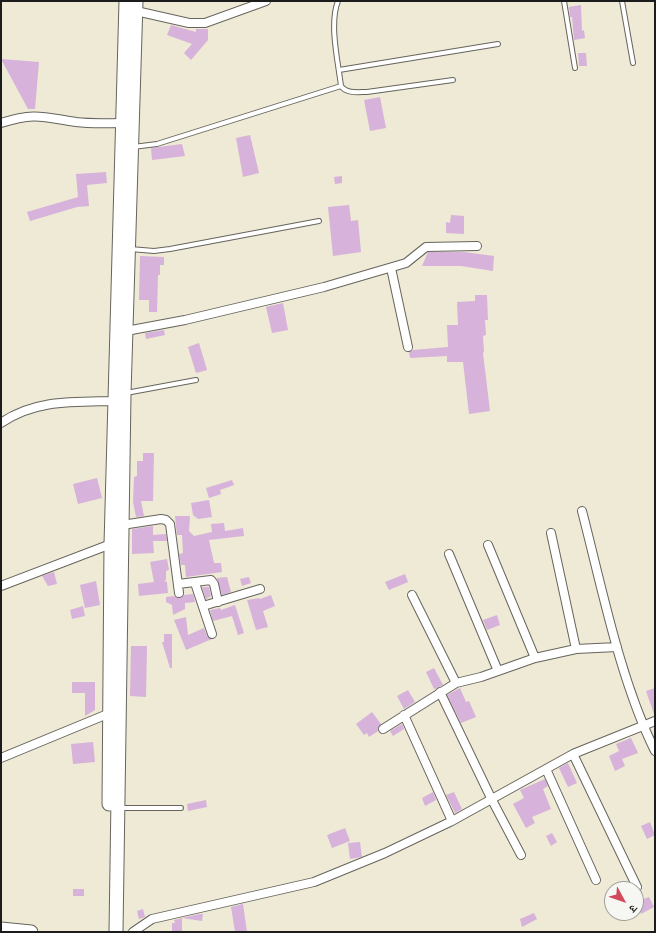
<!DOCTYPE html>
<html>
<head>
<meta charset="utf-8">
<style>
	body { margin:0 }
	#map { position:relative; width:656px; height:933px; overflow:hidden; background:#eeead5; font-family:"IM FELL Great Primer","Noto Serif Devanagari",serif }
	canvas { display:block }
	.frame { position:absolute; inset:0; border:2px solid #1c1c1c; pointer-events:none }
	.north { position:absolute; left:604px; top:881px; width:40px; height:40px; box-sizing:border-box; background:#f6f6f2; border:1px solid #9f9f9c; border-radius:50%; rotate:130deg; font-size:11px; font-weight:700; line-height:16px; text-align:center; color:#1c1c1c }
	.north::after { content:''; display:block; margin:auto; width:14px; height:18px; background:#d1495b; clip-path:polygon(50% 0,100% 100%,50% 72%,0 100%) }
</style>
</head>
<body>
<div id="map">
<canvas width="656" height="933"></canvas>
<div class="frame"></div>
<div class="north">उ</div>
</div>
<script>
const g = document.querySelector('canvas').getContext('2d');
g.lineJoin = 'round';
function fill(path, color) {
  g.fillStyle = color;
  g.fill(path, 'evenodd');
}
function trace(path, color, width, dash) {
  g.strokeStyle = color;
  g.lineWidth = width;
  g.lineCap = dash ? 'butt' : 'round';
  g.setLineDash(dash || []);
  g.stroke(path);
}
const building = new Path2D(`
	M581,5l1,26 2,-1 1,8 -11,2 -2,-23h-2l-1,-10z
	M171,25l25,7v-3h12v11l-17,20 -7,-7 8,-9 -25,-9z
	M578,53h8l1,13h-8z
	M1,59l38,3 -4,47h-7z
	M380,97l6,31 -16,3 -6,-31z
	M250,135l9,38 -16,4 -7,-39z
	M182,144l3,12 -33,4 -1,-12z
	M106,172l1,11 -20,2 2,21 -12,1 -47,14 -3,-9 51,-15 -2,-23z
	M342,176v7l-7,1 -1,-7z
	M349,205l2,16 7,-1 3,32 -28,4 -5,-49z
	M451,215l13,1v18l-18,-1v-11l4,1z
	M428,252h36l30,4 -1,15 -32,-5h-39z
	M140,256l24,1v8h-4v10h-2l-1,37h-8v-12h-10z
	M475,295h12l1,25h-3l1,15 -3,1 1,16 -1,1 7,58 -21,3 -6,-52h-16v-6l-37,2 -1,-6 4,-2 35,-3 -1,-22h11l-1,-23 18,-1z
	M283,303l5,27 -16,3 -6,-26z
	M164,330l1,5 -19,4 -1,-6z
	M199,343l8,27 -11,3 -8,-26z
	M143,453h11l-1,48h-12l3,15 -8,1 -3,-15 1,-25 3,-1v-15h6z
	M97,478l5,20 -24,6 -5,-20z
	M232,480l2,5 -14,5 1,4 -12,4 -3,-10z
	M209,500l3,17 -14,2 -5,-4 -2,-12z
	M175,516h15l-1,15 5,5 18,-4 -1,-8 13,-1 1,8 18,-3 1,8 -35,4 5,23h7l1,9 -36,5 -1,-12h-4l-2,-11 4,-1 -1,-18h-5z
	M153,526v9l13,-1 1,7h-14l1,12 -22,1v-25z
	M167,559l2,11 -3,1v9l-2,1 3,1 1,11 -29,3 -1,-12 16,-2 -4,-20z
	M54,572l3,12 -9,2 -6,-10z
	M405,574l3,8 -19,8 -4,-8z
	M227,577l4,15 -9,3 -5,-17z
	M249,577l2,6 -9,3 -2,-7z
	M96,581l4,24 -15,3 -5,-23z
	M202,587h7l2,9 -5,3z
	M193,594l2,8 -10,1v6l-12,6 -1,-10 -6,-3v-5l8,-1 5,2 5,-3z
	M271,595l4,11 -12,5 5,16 -12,3 -9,-30 12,-2 1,1z
	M235,605l9,28 -6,2 -6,-19 -19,5 -3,-11 10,-2 1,2z
	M83,606l2,10 -13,3 -2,-9z
	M497,615l3,10 -13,5 -4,-10z
	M186,617l2,18 16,-7 3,8 5,3 -26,11 -12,-30z
	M164,634h8v34h-2l-8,-26h2z
	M131,646h16l-1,51 -16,-1z
	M434,668l9,17 -9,4 -8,-17z
	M72,682h23v28l-10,6v-23h-13z
	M460,688l6,14 3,-1 7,16 -15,6 -14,-28z
	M655,688v26h-1l-8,-23z
	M408,690l7,12 -11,7 -7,-13z
	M372,712l9,12 -3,7 -9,6 -2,-4 -3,2 -8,-11z
	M402,724l2,5 -11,7 -3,-5z
	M631,738l7,15 -16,6 3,7 -10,5 -6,-15 10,-5 -3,-7z
	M93,742l2,20 -22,2 -2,-20z
	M568,763l9,20 -9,4 -9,-19z
	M545,779l3,7 -5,3 8,20 -19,8 3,6 -9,5 -13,-24 11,-6 -4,-8z
	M433,792l3,8 -11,6 -3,-8z
	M454,792l8,17 -7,4 -9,-18z
	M206,800l1,7 -19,4 -1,-7z
	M650,822l5,13 -8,4 -6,-13z
	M345,828l5,13 -18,7 -5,-13z
	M552,833l5,9 -6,4 -5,-10z
	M360,842l2,15 -12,2 -2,-16z
	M73,889h11v7h-11z
	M649,897l5,10 -13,7 -5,-12z
	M243,904l4,28h-12l-4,-25z
	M143,909l2,8 -6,2 -2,-8z
	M534,913l3,6 -15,8 -2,-8z
	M200,914h3l-1,7 -20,-3z
	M182,918v14h-10v-9h3l-1,-3z`);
const service = new Path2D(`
	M338,1c-9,23 0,60 3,85 6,8 17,6 26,6l86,-12
	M564,1l11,67
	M622,1l11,62
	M339,70l159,-26
	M133,147l24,-3 184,-58
	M130,249l24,2 16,-2 149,-28
	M126,393l70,-13
	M120,808h61`);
const minor = new Path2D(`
	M136,11l53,12h16l61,-22
	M1,123c34,-11 42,-6 75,-1 16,2 31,1 47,1
	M391,268l17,79
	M126,331l59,-11 139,-33 82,-24 20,-16 51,-1
	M1,423c34,-24 74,-21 114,-22
	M582,511c20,77 38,169 73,240
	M122,525l39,-6 5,1 4,4 9,69
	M551,533l25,116
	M488,545l47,113
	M449,554l49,117
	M195,583l17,51
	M178,584l33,-4 3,4 4,18
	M1,586l110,-42
	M412,595l44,88
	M203,606l57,-17
	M440,692l52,108 29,55
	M404,715l48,106
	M383,729l73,-46 25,-6 54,-19 41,-9 41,-2
	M573,754l64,133
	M1,758l109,-45
	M546,769l50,111
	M133,932l19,-13 162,-37 71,-29 67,-32 121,-67 82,-33`);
const primary = new Path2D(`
	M1,929l30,3`);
const trunk = new Path2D(`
	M109,804l2,-260 15,-543
	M116,932l8,-538 12,-393`);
fill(building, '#d7b2da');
trace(service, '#66645d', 6);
trace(minor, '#66645d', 10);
trace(primary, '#66645d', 15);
trace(trunk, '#66645d', 15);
trace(service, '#fff', 4);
trace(minor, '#fff', 8);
trace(primary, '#fff', 13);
trace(trunk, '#fff', 13);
</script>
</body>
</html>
